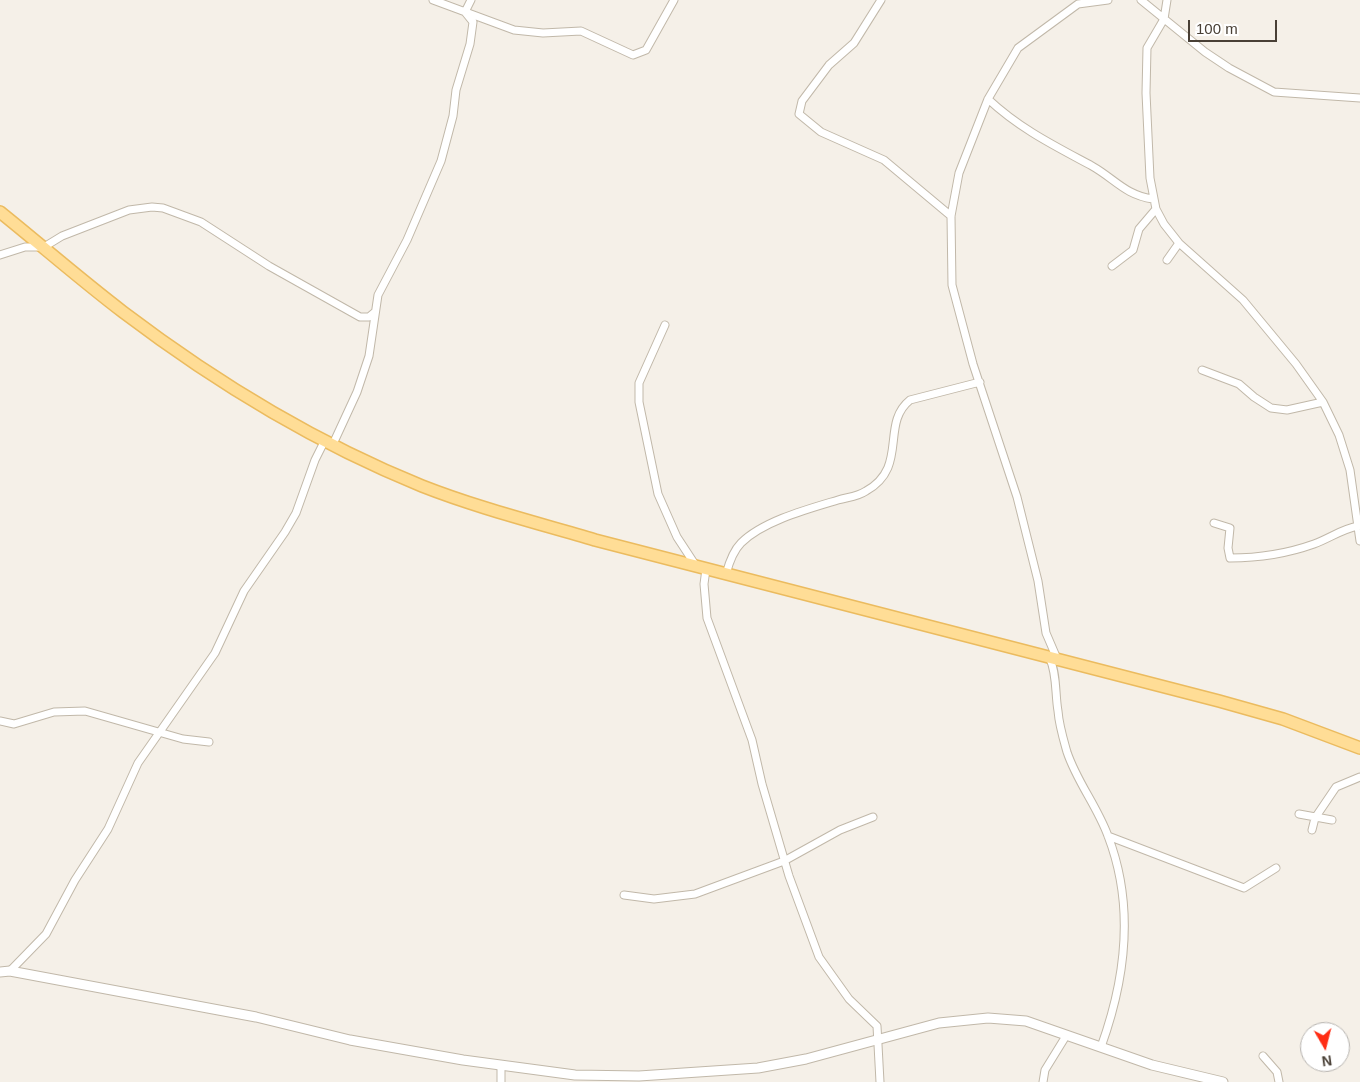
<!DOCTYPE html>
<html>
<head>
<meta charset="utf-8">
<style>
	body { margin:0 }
	#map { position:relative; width:1360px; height:1082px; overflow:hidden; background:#f5f0e8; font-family:Helvetica,sans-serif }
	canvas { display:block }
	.north { position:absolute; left:1300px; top:1022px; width:50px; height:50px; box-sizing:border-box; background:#fff; border:1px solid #b6b3af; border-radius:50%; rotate:172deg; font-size:14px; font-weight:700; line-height:20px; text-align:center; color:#494036 }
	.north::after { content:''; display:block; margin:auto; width:18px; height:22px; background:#ff2d14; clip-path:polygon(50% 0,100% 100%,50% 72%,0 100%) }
	.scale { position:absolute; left:1188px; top:20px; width:89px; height:22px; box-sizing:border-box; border:2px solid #494036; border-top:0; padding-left:6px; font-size:15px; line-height:18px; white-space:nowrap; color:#494036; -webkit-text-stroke:4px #fff; paint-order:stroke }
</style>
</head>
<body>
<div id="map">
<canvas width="1360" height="1082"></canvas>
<div class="north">N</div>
<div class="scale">100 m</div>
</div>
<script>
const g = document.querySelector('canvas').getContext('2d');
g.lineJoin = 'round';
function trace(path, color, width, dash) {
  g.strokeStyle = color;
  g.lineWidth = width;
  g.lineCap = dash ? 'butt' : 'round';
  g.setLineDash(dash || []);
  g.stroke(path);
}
const minor = new Path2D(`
	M433,0l81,30 29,3 38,-2 52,24 13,-5 28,-50
	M881,0l-27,43 -25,22 -27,36 -3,13 22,18 63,28 67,56
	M1141,0l64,52 24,16 45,24 86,6
	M1167,0l-3,19 -17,29 -1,45 4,85 6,31 8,15 15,19 64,57 53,64 27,38 16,33 11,35 10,71
	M988,99c32,30 67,47 104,67 23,13 33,29 61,33
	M0,255l25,-8h19l18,-11 67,-26 23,-3 11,1 38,14 68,44 91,51h9l6,-5
	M1167,260l12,-17
	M1112,266l21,-16 6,-21 17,-20
	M665,325l-26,58v19l19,92 19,43 19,29
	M1202,370l37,14 15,13 17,11 16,2 36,-8
	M333,444l24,-52 12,-36 9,-61 29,-55 34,-79 12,-45 3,-26 14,-46 3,-22 -8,-10 6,-12
	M1214,523l16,5 -2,20 2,10c30,0 56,-4 84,-14 16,-6 28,-15 44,-18
	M706,569l-2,15 3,34 45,122 10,44 27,92 30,81 30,42 28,27 3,56
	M726,574c3,-11 7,-23 15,-31 22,-22 67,-34 97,-43 10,-3 19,-3 28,-9 43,-24 14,-67 44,-91l70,-18
	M1050,659c7,15 5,35 8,52 1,14 5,27 9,41 10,30 30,54 41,84 27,70 18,142 -7,211
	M1058,661l-12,-28 -8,-52 -21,-84 -44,-133 -21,-79 -1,-69 8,-43 29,-74 30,-51 60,-44 30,-4
	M0,721l14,3 40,-12 31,-1 98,28 26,3
	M1299,814l33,6
	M1312,830l3,-12 21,-31 24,-10
	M1108,836l136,52 32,-20
	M624,895l30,4 41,-5 89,-33 56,-31 33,-13
	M10,971l36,-37 29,-54 33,-51 30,-66 77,-110 29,-62 41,-59 11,-19 19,-53 10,-20
	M1263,1056l14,16 2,10
	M501,1082v-17
	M1043,1082l2,-12 21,-34`);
const tertiary = new Path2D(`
	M0,972l10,-1 246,46 94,23 113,20 112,15 64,1 119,-8 48,-9 133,-36 49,-5 38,3 126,44 71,17`);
const primary = new Path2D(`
	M0,212c41,33 81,68 123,100 91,69 193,131 299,174 56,22 116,37 173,54l624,161 64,18 77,29`);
trace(minor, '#c1b8a9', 9);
trace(tertiary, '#c1b8a9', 11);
trace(primary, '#ebbb5f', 14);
trace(minor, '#fff', 7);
trace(tertiary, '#fff', 9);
trace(primary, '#ffdd96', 11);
</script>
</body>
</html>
